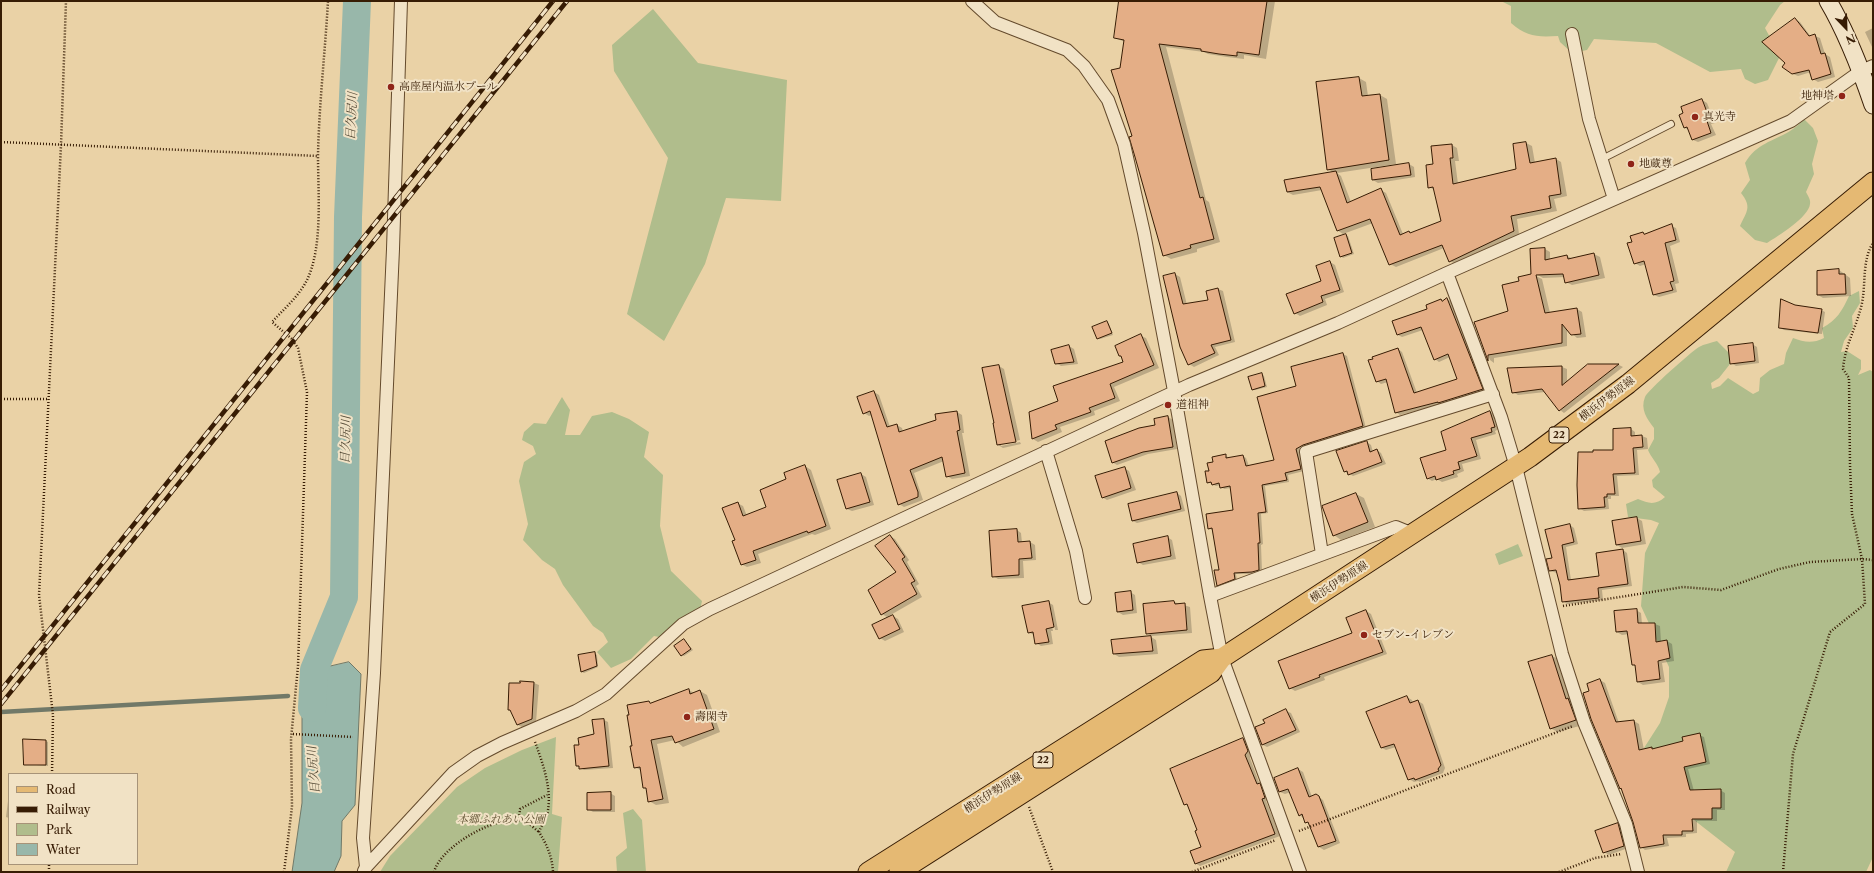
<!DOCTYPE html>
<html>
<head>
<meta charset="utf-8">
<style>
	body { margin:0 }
	#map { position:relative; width:1874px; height:873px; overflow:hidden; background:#ead2a6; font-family:"Libre Caslon Text",serif }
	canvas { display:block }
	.frame { position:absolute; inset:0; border:2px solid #371c04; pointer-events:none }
	.legend { position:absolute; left:8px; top:773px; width:130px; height:92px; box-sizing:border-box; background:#f1e2c5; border:1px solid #a79378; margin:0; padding:5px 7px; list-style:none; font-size:12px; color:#371c04 }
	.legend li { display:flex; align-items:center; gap:8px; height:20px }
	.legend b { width:20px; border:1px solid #a79378 }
	.north { position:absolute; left:1826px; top:8px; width:40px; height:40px; -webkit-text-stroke:3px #f1e2c5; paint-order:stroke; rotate:157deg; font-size:11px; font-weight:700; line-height:16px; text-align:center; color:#371c04 }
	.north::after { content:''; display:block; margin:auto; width:14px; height:18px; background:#371c04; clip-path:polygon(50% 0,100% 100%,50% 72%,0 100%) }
</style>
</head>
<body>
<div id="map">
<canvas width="1874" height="873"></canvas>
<div class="frame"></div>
<ul class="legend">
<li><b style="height:5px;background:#e5b973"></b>Road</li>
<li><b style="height:5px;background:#371c04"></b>Railway</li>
<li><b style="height:11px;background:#b0bd8c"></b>Park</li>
<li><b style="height:11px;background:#98b7aa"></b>Water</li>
</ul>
<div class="north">N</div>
</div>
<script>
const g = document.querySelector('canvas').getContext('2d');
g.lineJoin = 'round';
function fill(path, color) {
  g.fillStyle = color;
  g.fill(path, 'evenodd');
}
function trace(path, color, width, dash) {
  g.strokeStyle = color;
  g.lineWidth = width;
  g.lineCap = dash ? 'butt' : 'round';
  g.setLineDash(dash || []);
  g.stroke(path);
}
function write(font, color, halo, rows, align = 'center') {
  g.font = font + ' "Libre Caslon Text","Noto Serif JP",serif';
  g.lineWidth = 4;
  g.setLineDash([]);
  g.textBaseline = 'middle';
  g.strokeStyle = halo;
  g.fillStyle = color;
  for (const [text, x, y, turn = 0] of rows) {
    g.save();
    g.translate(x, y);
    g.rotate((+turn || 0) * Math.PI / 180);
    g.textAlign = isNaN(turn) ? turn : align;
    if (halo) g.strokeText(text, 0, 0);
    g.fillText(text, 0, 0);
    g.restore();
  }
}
const green = new Path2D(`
	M1501,1h284l-5,4 -15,23 15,28 -12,24 -13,4 -10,-5 -4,-10 -31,3 -54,-29 -62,-4 -7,11 -15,3 -12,-11 -2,-6c-21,1 -31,1 -47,-13v-17z
	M653,9l45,54 89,17 -6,121 -55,-3 -21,66 -41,77 -37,-27 41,-156 -54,-87 -2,-26z
	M1804,119l9,9 5,13 -6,23 2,10 -8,18c2,4 5,8 4,12 -1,13 -32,32 -43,39l-12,-3 -15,-14c7,-15 12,-19 1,-33l9,-13 -5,-17c12,-20 27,-21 45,-32 5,-3 10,-8 14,-12z
	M1859,291l1,12 -8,13 1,12 -9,13 -3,11 6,-1 14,9v9l-3,6 12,-5 3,2v485l-7,15h-140l9,-20 -64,-50 -18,-23 -9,-31 16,-25 9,-26v-30l-28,-61 4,-53 14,-30 -8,-3 -23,-3 -2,-13 12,-5c11,5 18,6 27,-2l-12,-10 -1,-7 8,-8c-2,-9 -9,-14 -12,-22l6,-11v-11c-7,-9 -14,-19 -9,-31 3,-7 46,-45 54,-50 5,-3 12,-4 18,-6l13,13v10l-11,14 -8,5 1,6 8,-3 8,-8 25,16 6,-3 1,-13 10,-8 14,-6 2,-11 7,-15c11,4 19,6 31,0l-2,-10c15,-8 20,-17 27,-32z
	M562,397l8,13 -5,25h15l12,-19 20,-4 17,7 20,13 -5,25 19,18 -3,51 11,45 31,30 -3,14 -30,24 -15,-3 -23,23 -20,9 -14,-16 11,-10 -5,-9 -10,-7 -30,-41 -8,-16 -13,-9 -19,-20 5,-16 -9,-43 5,-19 12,-8 -3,-8 -11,-6 2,-8 10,-9 12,1z
	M1518,544l5,12 -24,9 -4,-11z
	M556,737l-4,77 10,3 -4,55h-178l10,-16 67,-69 28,-19 37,-18z
	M633,809l9,11 4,52h-29l-1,-15 11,-9 -4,-35z`);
const water = new Path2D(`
	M349,662l12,12 -6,131 -13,16 -1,35 -7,16h-42l10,-69v-122l12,-11z`);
const shadow = new Path2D(`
	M1120,1h155l-9,58 -22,-4v4l-17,-2 -19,-3 -4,-2 -38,-5 40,153 3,2 11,40 -23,7v3l-26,7 -7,-4 -31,-118 -13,-68 5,-27 -10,-4z
	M1795,19l5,3 11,15 4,-1 5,2 5,16 5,3 5,20 -17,5 -5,-3 -2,-7 -13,4 -5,-2 -6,-11z
	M1873,28v21l-8,-17z
	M1359,78l7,4 2,14 12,-1 7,4 9,65 -59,9 4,3 10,26 30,-12 5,3 17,41 6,-2 3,2 30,-12 -7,-32 -6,-3 5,-22 18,-20 5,3 2,13h-4l3,23 60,-15 -4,-24 12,-2 6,3 3,17 21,-4 5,3 6,34 -13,3 3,12 -40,8 2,15 -64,30 -5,-3 -6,-13 -48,19 -6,-3 -17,-41 -30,11 -6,-4 -15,-40 -29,5 -6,-3 47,-19 -6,-4z
	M1702,100l5,3 8,20 -4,1 5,11 -18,7 -5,-2 -4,-10 -4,-2z
	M1409,164l5,3 1,10 -37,6 -5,-3 -1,-10z
	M1671,226l5,2 4,14 -10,4 9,37 -4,1 2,8 -18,5 -5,-2 -8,-31 -6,2 -5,-3 -2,-20 10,-10 2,1z
	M1346,235l2,1 6,18 -11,4 -2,-2z
	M1545,249l5,3v7l17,-3 6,3 21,-5 6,3 5,21 -33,7 -6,-3 -1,-5 -22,1 -7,-4v2l6,3 8,34 27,-4 5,3 4,25 -9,1 -10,-9v17l-73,12v5l-4,-3 -15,-37 34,-11 11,-30 12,-7z
	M1330,262l5,3 9,27 -19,7 2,6 -27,11 -5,-3 28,-31z
	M1839,270l11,8 1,18 -28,2 -5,-3z
	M1175,274l5,3 7,28 23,-5 8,-11 5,2 12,51 -20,5 4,8 -25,12 -5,-3z
	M1447,299l5,3 34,90 -86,23 -4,-3 -8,-30 -7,2 -4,-3 21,-32 4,3 15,41 41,-13 -8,-23 -11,5 -4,-3 -12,-29 -21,7 -4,-2 -5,-13 35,-13 12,-9 3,1z
	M1795,306l26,4 4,2 -3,22 -38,-4 -4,-2z
	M1107,322l2,2 4,11 -13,4 -2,-1z
	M1141,336l5,2 13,30 -45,19 6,14 -26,10 1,4 -35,12 2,5 -24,10 -5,-3 -2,-26 28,-12 65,-38z
	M1752,344l5,3 2,16 -23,3 -5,-3z
	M1069,346l5,3 4,15 -17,2 -5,-3z
	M1343,354l4,2 19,72 -59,18 -8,5 5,20 -16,4 1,7 -24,4 3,27 -7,1 2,30 -2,1 1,26 -6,3h-20l1,7 -16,6 -3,-2 2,-15 -8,-40 -3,-2 25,-17 -3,-23 -7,1 -3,-4 -5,1 -8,-4 2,-10 4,-10 11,-7 4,3 14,-2 3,2 3,8 26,-5 22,-74 -5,-20z
	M1588,365h31l4,2 -59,46 -4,-3 -15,-18 -27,3 -5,-3 49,-25 5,2v14z
	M999,366l5,3 16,71 -19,4v2l19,-4 1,2 -18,4 -5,-3 -2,-22 -12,-54z
	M1262,374l2,2 3,11 -12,3 -3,-1z
	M874,392l5,3 11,32 7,-2 5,3 1,4 54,-20 5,3 2,18h-2l8,43 -18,3 -5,-3 -3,-15 -30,12 9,27 -19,7 -5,-3 -27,-89 -3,1 -5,-3z
	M1490,412l5,2 4,15 -4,2 1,3 -20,6 5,19 -19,5 2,7 -7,3 1,3 -16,5 -5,-3 -5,2 -5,-3 20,-27z
	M1168,417l5,3 4,29 -29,5 -31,11 -5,-3z
	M1631,429l4,3v4h7l5,2 1,11 -11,1 2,25 -22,1 2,20h-8v3h-3l1,10 -25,2 -5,-3 35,-57z
	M1367,442l4,3 2,7 4,-2 4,3 5,11 -33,12 -9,-5z
	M805,466l6,4 20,59 -16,6 -3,-1 -54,20 3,9 -14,4 -6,-3 -5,-24 1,-37 6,3 4,10 21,-8 19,-28z
	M1124,468l5,3 7,19 -29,10 -5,-3z
	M861,474l5,3 8,28 -22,6 -5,-2z
	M1177,493l4,3 4,15 -48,12 -4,-2z
	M1356,494l8,4 11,29 -34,13 -7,-5z
	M1637,518l5,3 4,23 -24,4 -5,-3 -4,-23z
	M1570,525l4,3 4,16 -12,3 5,33 29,-3 23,-27 4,3 5,33 -30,4 1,10 -36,4 -4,-3 -6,-28 -7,-2 4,-12z
	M1017,530l4,3 1,10 8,-1 5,3 1,15 -13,1 1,17 -26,1 -5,-3z
	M890,536l5,3 14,21 -2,2 12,22 -3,2 6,11 -35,20 -5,-3 15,-42z
	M1167,537l5,3 4,19 -33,6 -5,-3z
	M1130,592l5,3 2,18 -14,2 -5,-3z
	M1048,602l5,3 5,25h-3l-5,-26h-2l5,27h-2l2,13 -12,2 -5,-3 -2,-8 -6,-3z
	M1174,602l16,5 2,26 -40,3 -5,-3z
	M1636,610l5,3 1,11h13l5,2 1,16 6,-1 5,3 2,17 -12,2 3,19 -22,3 -5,-3 -2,-15 -3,-3 -4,-30 -7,1 -5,-3z
	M1366,611l5,3 16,40 -63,23 1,3 -30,11 -5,-3 63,-54z
	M893,616l5,3 6,13 -19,9 -5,-3z
	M1151,637l5,3 2,14 -39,3 -5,-3z
	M684,640l9,10 -9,6 -2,-1z
	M594,653l3,2 1,12 -14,6 -2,-1 -3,-16z
	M1552,656l8,4 23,65 -25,7 -8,-4z
	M1600,680l5,3 14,40 15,-2 5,3 5,26 8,-2 2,2 30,-9 15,-6 5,2 6,27 -22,5 6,22 26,-1 5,3v17h-8v11h-20v12l-11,1v3l-19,1 2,8 -24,4 -4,-3 -7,-25 -11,-33 -3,-1 -29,-97z
	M521,682l13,1 5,2 -3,37 -14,5 -4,-2z
	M689,690l5,3 6,-2 7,4 13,37 -37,15 -8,-7 -18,4 12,59 -13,2 -7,-4 -2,-12 -3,-2 -2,-16 -7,-4 -2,-20 16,-45 3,2z
	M1407,697l5,3 1,3 5,-2 5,3 22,64 -2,5 -23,9 -2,-1 -4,1 -5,-3 -13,-32 -10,3 -4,-2z
	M1286,711l5,2 9,19 -33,15 -4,-2 -7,-17 10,-4z
	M604,720l4,2 5,46 -29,2 -7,-4 3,-20 15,-11z
	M1243,739l5,3 4,12 -2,4 10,27 4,2 5,13 -3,1 14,35 -80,30 -5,-3 7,-15 -4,-17 -9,-25 -4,-2z
	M46,741l2,1v24l-24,-2z
	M1298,769l5,3 9,25 4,-2 7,5 17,43 -16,7 -5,-3 -9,-22 -10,-10 -9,-23 -6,2 -5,-2z
	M9,793v25l-3,-1z
	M610,793l5,3v16h-22l-5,-3z
	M1618,825l4,2 6,21 -19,7 -5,-3z`);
const stream = new Path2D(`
	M1,712l287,-16`);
const river = new Path2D(`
	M312,708l2,-38 30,-73 4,-380 9,-216`);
const building = new Path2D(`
	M1119,1h148l-8,54 -22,-3v4l-18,-2 -18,-3v-2l-42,-5 41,154 3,-1 11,42 -24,6 1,3 -28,8 -28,-99 -6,-20 3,-1 -21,-66 9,-2 4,-28 -10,-2z
	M1795,18l14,18 6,-2 6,20 4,-1 6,21 -19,6 -3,-10 -17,4 -10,-7 3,-4 -23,-21z
	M1359,77l3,19 18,-2 9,66 -62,10 -11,-88z
	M1702,99l8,21 -3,1 4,12 -19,7 -5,-13 -3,1 -5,-13 4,-2 -2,-6z
	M1526,142l4,21 26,-5 5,36 -12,2 2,12 -40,8 3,15 -65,31 -7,-17 -53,20 -19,-46 -33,12 -17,-44 -33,5 -3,-12 52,-9 11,32 34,-15 19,47 9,-4 1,2 31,-12 -8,-34 -5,1 -2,-23 7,-1 -2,-18 21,-2 1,14h-3l3,26 63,-15 -3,-25z
	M1409,163l2,12 -39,5 -1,-11z
	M1672,224l4,16 -11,3 9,38 -4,1 3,8 -20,5 -9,-34 -10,3 -7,-21 5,-1 -2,-6 13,-4 1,2z
	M1346,234l6,19 -12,4 -6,-19z
	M1545,248v12l22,-5 1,4 26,-6 5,22 -34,8 -2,-9 -27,1 9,38 32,-5 4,26 -10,1 -9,-11v19l-74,12v6l-14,-39 34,-11 -6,-26 17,-4 -1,-4 13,-3 -1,-25z
	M1330,261l10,29 -19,6 2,6 -29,12 -8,-20 35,-13 -5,-15z
	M1839,269v5h6l1,20 -29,1v-24z
	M1175,273l8,31 25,-4 -2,-9 12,-3 13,52 -20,5 4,8 -27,12 -8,-18 -17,-71z
	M1447,298l36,91 -45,14v-1l-43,11 -9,-34 -10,3 -8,-22 5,-1 -1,-2 26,-9 16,45 43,-14 -9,-25 -14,6 -13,-33 -24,8 -5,-14 35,-12 -1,-4 15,-6 1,2z
	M1781,299l14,6 27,4 -4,24 -39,-5z
	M1107,321l5,12 -15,6 -5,-12z
	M1141,334l13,31 -44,19 5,14 -26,10 2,4 -36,13 2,4 -25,10 -3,-27 29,-11 -5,-15 70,-24 -2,-6h-2l-4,-10z
	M1753,343l2,18 -25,3 -2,-18z
	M1069,345l5,17 -19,2 -4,-14z
	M1343,353l20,73 -60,19 -7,4 5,20 -16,4 2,7 -25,5 4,27 -8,1 2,30h-2l1,27 -7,2 -18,1 1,6 -18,7 -3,-16h5l-7,-42 -4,1 -2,-15 27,-4 -3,-24 -10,2 -1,-5 -7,2 -1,-3 -4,1 -2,-12h4l-2,-8 6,-1 -1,-5 14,-3v4l17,-3 3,11 28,-6 -17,-63 39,-11 -5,-19z
	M1588,364h31l-60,47 -17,-22 -30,4 -5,-25 55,-2v19z
	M999,365l17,77 -19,3 -4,-22h1l-12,-55z
	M1262,373l3,13 -13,4 -4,-13z
	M874,391l13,36 10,-3 2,8 37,-12 -1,-6 22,-3 3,19 -3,1 8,42 -19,4 -4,-20 -32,13 8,22v5l-20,8 -28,-94 -7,3 -6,-17z
	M1490,411l5,16 -4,1 1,4 -21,6 6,18 -19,6 2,7 -7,2 1,3 -18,6 -1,-4 -8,3 -7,-21 26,-8 -5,-18z
	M1168,416l5,31 -30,5 -31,11 -7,-22 34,-13 16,-3 -1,-6z
	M1631,428v8l11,-1 1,12 -10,1 2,25 -22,1 2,20h-8v3h-3l1,10 -27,2 -1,-24 1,-33h15v-2h20v-21z
	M1367,441l3,11 7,-3 5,13 -34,13 -1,-4 -3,1 -8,-21z
	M805,465l21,61 -18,7 -1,-2 -54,20 3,9 -15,5 -9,-24 3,-1 -13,-32 16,-6 5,14 23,-9 -6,-17 26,-11 -2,-6z
	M1125,467l6,21 -29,10 -7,-22z
	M861,473l9,29 -24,7 -9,-29z
	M1177,492l4,17 -49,12 -4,-17z
	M1356,493l12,29 -35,14 -11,-30z
	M1637,517l4,24 -25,4 -4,-24z
	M1570,524l4,18 -12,3 6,35 31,-4 -3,-23 27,-4 5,35 -30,4 1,10 -37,4 -2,-17 -4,-15 -7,1 -3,-12 6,-1 -7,-28z
	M1017,529l1,13 12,-1 2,17 -13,1v16l-27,2 -3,-46z
	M890,535l15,22 -3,2 13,22 -4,2 6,11 -36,21 -13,-25 28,-18 -21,-26z
	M1168,536l3,20 -34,7 -4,-19z
	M1131,591l2,19 -16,2 -2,-19z
	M1049,601l5,26 -8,2 3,13 -14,2 -2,-12 -5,1 -6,-27z
	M1174,601l1,3 10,-1 2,27 -41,4 -3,-30z
	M1637,609l1,14h17l1,19 11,-2 3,18 -12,3 2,18 -23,3 -2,-17h-3l-5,-34 -11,1 -2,-21z
	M1366,610l17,42 -64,23 1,2 -31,12 -11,-28 74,-28 -6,-15z
	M893,615l7,14 -21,10 -7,-14z
	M1151,636l2,15 -40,3 -2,-14z
	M684,639l7,10 -10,7 -7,-10z
	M595,652l2,14 -16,6 -3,-17z
	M1552,655l14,44 2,-1 8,22 -26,9 -22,-67z
	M1600,679l16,43 18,-2 5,30 13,-3v2l31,-8 -1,-4 18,-4 6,29 -22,5 6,23 31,-1v19h-9v11h-20l1,12h-11v4h-19l1,9 -24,4 -7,-26 -12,-34 -1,1 -29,-70 -8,-26 6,-2 -2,-7z
	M520,681l14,1 -2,37 -15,6 -7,-15h-2l1,-27h11z
	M689,689l1,5 10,-4 14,39 -39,14 -3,-7 -21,4 12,59 -15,3 -2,-14h-3l-3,-21 -6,1 -4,-22h2l-5,-31h2l-2,-10 22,-4 1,2z
	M1407,696l3,7 8,-3 23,65 -3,4 1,2 -24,9 -1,-2 -6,2 -14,-36 -13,4 -15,-36z
	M1286,709l10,21 -34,15 -7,-18 10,-4 -2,-3z
	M604,719l5,47 -30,3v-3h-3l-2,-21h5l-1,-7 16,-4 -2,-14z
	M1243,738l5,13 -3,4 12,29 3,-1 5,15 -3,1 13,35 -80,30 -5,-13 11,-4 -6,-16 2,-1 -10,-26 -3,1 -14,-36z
	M23,739l23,1v25h-22z
	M1298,768l11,29 7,-3 3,2 17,45 -18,6 -10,-25 -3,1 -3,-9 -3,2 -11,-27 -9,3 -5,-14z
	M611,792v18h-24v-17z
	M1618,823l6,23 -21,7 -8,-22z`);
const path = new Path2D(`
	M1,142l317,14
	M1,399h47
	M1563,606l120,-19 38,3 58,-21 31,-7 52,-3 11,1
	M293,734l60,3
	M535,742c8,22 18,49 12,73 -2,6 -6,11 -8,17 8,13 13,24 14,40
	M52,774l1,-59 -14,-120 22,-450 5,-144
	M1029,807l24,65
	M519,821l1,-12 27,-14
	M1299,831l274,-105
	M49,872v-8
	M284,872l8,-65 -1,-68 7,-73 9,-274 -9,-44 -6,-9 -20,-17c12,-13 27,-26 35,-42 16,-33 11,-87 11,-124 1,-51 7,-103 10,-155
	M434,872c7,-26 63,-58 90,-51 5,2 11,8 15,11
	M1192,872l84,-32
	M1559,872l36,-14 26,-4
	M1783,872l10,-118 37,-122 35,-28 -3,-45 -10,-45 -2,-49 -1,-87 -6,-9c2,-25 14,-42 19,-66 4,-20 0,-43 11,-60`);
const lane = new Path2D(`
	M1602,159l69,-35`);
const street = new Path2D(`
	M972,1l23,21 72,28 17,16 24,34 16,44 20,89 30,158 36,205 12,62 78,214
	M1572,34l17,85 25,80
	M1447,273l54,144 15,50 46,187 22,68 42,102 12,48
	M1046,451l30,100 9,47
	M1322,554l-16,-102 187,-58
	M1210,596l186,-69 17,7
	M366,867l87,-94 24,-17 25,-13 74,-32 30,-17 77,-70 27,-15 479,-224 149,-62 109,-50 344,-152 70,-50 12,-5
	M364,871l2,-4 -3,-29 11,-165 10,-221 9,-203 8,-248`);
const secondary = new Path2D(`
	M1828,1c19,32 33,69 45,104`);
const primary = new Path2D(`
	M868,872l335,-212 19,-2
	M899,872l312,-199 11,-15 308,-201 98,-73 245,-202`);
const rail = new Path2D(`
	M1,690l552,-689
	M1,704l566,-703`);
const markers = [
	[391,87,4,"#8f2418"],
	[1842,96,4,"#8f2418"],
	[1695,117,4,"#8f2418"],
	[1631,164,4,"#8f2418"],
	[1168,405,4,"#8f2418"],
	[1364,635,4,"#8f2418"],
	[687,717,4,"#8f2418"]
];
const shields = [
	[1559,435,20],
	[1043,760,20]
];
const shieldNames = [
	["22",1559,435],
	["22",1043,760]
];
const poiNames = [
	["高座屋内温水プール",399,87],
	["地神塔",1834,96,"right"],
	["真光寺",1703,117],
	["地蔵尊",1639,164],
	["道祖神",1176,405],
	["セブン-イレブン",1372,635],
	["壽閑寺",695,717]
];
const streetNames = [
	["横浜伊勢原線",1607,399,-37],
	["横浜伊勢原線",1339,582,-33],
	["横浜伊勢原線",993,793,-32]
];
const parkNames = [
	["本郷ふれあい公園",501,820]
];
const waterNames = [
	["目久尻川",352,116,-87],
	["目久尻川",346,440,-89],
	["目久尻川",314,770,-95]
];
fill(green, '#b0bd8c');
fill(water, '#98b7aa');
trace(water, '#717968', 1);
fill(shadow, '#0003');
trace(stream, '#717968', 4.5);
trace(river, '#98b7aa', 28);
fill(building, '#e4ae86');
trace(building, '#371c04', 1);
trace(lane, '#644a2c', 8);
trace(street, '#644a2c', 14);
trace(secondary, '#371c04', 19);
trace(primary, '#371c04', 21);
trace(path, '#371c04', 2.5, [1, 2]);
trace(lane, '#f1e2c5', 6);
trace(street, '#f1e2c5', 12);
trace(secondary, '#f1e2c5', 17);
trace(primary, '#e5b973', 19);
trace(rail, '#371c04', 4.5);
trace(rail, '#f1e2c5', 3, [9]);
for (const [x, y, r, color] of markers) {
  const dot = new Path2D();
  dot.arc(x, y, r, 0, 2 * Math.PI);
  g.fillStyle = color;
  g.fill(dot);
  trace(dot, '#f1e2c5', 1.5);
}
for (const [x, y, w] of shields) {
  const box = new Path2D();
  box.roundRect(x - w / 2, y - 8, w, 16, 3);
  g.fillStyle = '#f1e2c5';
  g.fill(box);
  trace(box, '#371c04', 1);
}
write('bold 10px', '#371c04', null, shieldNames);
write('11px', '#371c04', '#f1e2c5', poiNames, 'left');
write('11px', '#371c04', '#f1e2c5', streetNames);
write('italic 11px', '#5b4c2d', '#f1e2c5', parkNames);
write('italic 12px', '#544a36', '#f1e2c5', waterNames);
</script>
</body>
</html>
